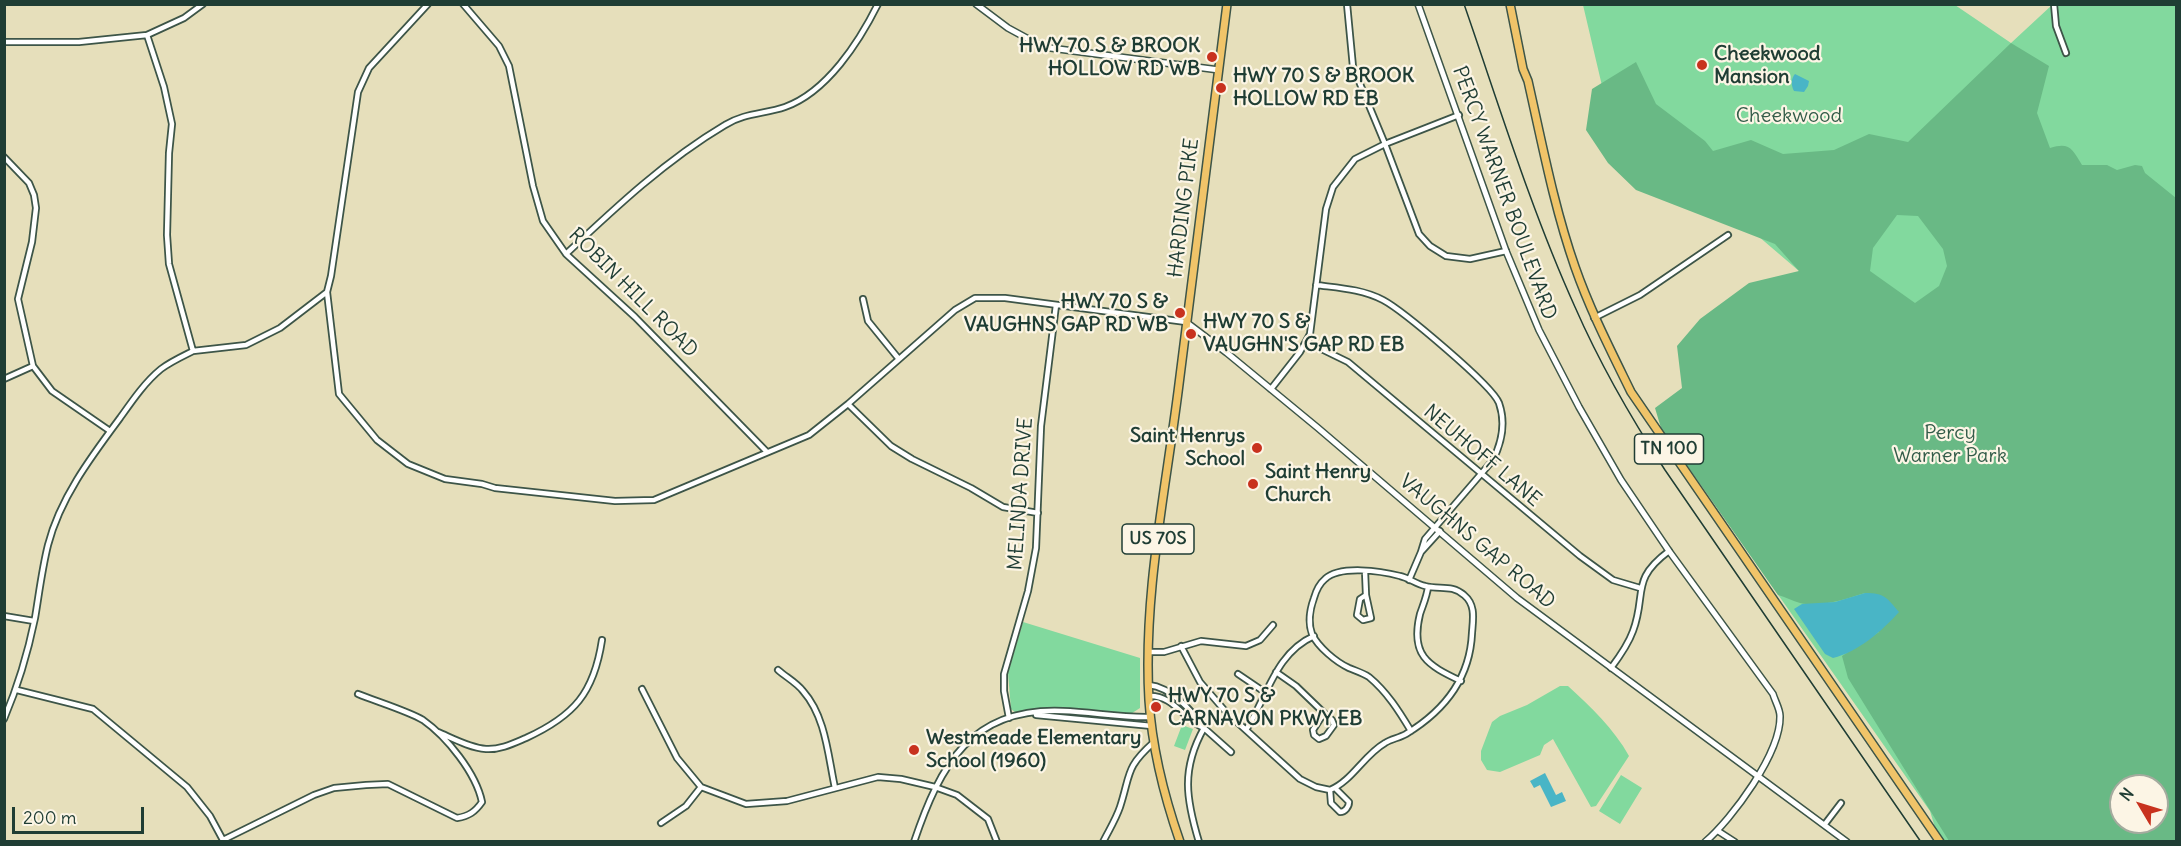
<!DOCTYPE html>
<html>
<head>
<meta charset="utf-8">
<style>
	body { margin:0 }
	#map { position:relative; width:2181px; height:846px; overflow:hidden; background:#e6dfbb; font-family:Delius,sans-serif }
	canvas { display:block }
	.frame { position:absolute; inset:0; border:6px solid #1f3d34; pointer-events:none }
	.north { position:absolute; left:2109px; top:774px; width:60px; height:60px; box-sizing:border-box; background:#fcf5e5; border:2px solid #a4ab9e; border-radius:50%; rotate:308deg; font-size:16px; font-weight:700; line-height:24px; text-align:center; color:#1f3d34 }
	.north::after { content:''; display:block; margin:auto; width:21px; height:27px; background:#c8321e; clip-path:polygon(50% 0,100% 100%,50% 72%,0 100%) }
	.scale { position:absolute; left:12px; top:807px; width:132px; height:27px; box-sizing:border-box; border:3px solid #1f3d34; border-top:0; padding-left:8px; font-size:18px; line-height:21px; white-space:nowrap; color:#1f3d34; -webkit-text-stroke:4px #fcf5e5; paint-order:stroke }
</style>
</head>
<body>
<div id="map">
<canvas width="2181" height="846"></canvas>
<div class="frame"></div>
<div class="north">N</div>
<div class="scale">200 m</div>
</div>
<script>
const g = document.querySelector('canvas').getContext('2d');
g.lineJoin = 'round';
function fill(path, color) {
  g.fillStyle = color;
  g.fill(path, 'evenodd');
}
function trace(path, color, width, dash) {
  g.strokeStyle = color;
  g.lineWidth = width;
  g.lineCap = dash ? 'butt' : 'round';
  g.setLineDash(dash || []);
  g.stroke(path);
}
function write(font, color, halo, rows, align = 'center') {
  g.font = font + ' Delius,sans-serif';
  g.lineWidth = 4.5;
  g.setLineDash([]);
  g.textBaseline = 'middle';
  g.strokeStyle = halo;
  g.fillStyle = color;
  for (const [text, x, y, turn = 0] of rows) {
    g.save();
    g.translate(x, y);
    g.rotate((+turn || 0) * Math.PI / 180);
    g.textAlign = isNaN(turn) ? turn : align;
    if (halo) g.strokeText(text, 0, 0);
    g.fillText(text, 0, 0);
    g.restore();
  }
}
const green = new Path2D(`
	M1583,5h372l56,38 41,-38h124v836h-237l-9,-30 -269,-383 138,-157 -192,-164zM2121,786h36v36h-36z
	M1023,622l117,36v50l-11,7 -66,-7 -48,4 -4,-3 -3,-36z
	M1560,686h8c23,21 46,43 61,70l-33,50 -5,1 -38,-68 -9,6 -4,10 -40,17 -13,-2 -6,-10v-9l11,-29 8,-6 27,-11z
	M1182,725l11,4 -8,21 -11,-4z
	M1621,775l21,13 -22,36 -21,-13z`);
const forest = new Path2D(`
	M2011,43l38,23 -12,47 13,35c20,-6 22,1 32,17h25l10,5 18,-5 7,1 3,7 31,25v643h-227l-101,-163 -6,-22 37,-24 -14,-39c-20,6 -44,15 -65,10 -7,-2 -15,-6 -22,-8l-117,-167 -6,-20 27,-20 -5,-42 23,-27 49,-36 50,-12 -24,-27 -139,-54 -28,-27 -22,-33 6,-41 44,-27 20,42 49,37 8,10 38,-11 32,14 51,-4 35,-16 39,8zM1897,215l21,1 25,33 4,17 -8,20 -24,17 -45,-32 3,-23zM2121,786h36v36h-36z`);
const water = new Path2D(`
	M1795,74l14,7 -1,5 -4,6 -10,-1c-3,-5 -3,-13 1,-17z
	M1865,593c20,0 22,5 34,19 -17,19 -41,40 -66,46l-8,-4 -31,-45 8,-5 33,-2z
	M1545,773l11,22 6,-3 4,9 -15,6 -11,-22 -6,3 -4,-7z`);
const minor = new Path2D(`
	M463,4l36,42 10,20 24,120 10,35 23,33 69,63 132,135
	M1347,4l6,63 32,77 34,90 11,12 16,10 24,3 36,-8
	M2054,4l2,22 10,27
	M147,35l17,52 8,37 -3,29 -2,82 2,29 24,87
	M4,42h75l68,-7 37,-17 19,-14
	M4,157l25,26 5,12 2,13 -4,34 -14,57 15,67 19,25 58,40
	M566,254c50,-47 100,-94 159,-129 19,-12 40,-11 60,-18 42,-15 74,-65 93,-103
	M1316,285c23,3 46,4 67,15 19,10 109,85 116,103 7,20 3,39 -6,57l-68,79 -4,13 19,-21
	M327,292l12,102 38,46 31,24 37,15 37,5 13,4 120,13 39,-1 155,-65 39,-31 107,-94 20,-12h30l181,24
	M863,299l5,22 30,37
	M1594,318l46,-23 88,-60
	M1307,342l41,20 232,194 33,24 27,8
	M4,379l29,-13
	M1271,389l29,-37 10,-18 16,-125 7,-22 22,-28 30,-15 74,-29
	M848,404l43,42 21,13 59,29 32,19 35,6
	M1365,571l1,24 -6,4 -3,16 6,5 8,-2 -5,-23
	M1409,580l12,-28
	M1428,587c-1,9 -5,18 -8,27 -10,41 7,51 41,67
	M4,616l30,5
	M1181,646l19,36 26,30 74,67 16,8 14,3c22,-9 34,-35 55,-47 6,-4 14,-5 21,-9 38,-23 64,-55 66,-101 1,-14 4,-28 -8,-38 -12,-11 -25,-5 -39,-9 -9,-2 -16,-8 -25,-10 -19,-5 -60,-11 -75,3 -6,5 -9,12 -11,19 -4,11 -6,25 -2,36 6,13 24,28 37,34 7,3 14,5 20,9 18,15 30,34 42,54
	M1148,652h16l37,-11 45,5 14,-6 13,-15
	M1611,668c9,-12 17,-23 22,-37 14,-38 -3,-51 36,-80
	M778,670c8,7 19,13 25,21 23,26 25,65 32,97
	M1276,672l20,14 28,27 -11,17 1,5 5,4 7,-3 8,-11 -2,-5 -8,-7
	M1238,674l28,19
	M1149,685c22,2 43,26 55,43 -21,-8 -30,-33 -55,-32
	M642,689l35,69 24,29 45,17 41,-3 91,-24 23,2 34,8 22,8 31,24 9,23
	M17,690l76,19 94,78 23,29 14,26
	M1036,715l116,11
	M1009,718l-5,-27v-17l24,-83 8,-43 5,-122 15,-121
	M4,719c14,-33 24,-67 31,-101 4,-24 7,-49 13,-73 12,-47 43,-88 72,-127 12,-17 25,-36 41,-49 9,-7 22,-13 32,-18l53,-6 34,-17 47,-36 4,-16 27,-184 11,-24 59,-64
	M1246,730c21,-32 29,-77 68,-94
	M438,732c14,6 32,16 48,17 14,1 28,-6 40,-11 48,-22 68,-45 76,-98
	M1330,790l1,13 9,9c5,0 9,-5 9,-10l-14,-14
	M661,823l25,-17 15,-19
	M1825,824l16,-21
	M1718,831l17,11
	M223,840l91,-45 20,-7 32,-3 22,-1 69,34c12,-2 18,-6 25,-16 -6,-29 -35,-65 -59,-82 -15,-9 -48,-19 -65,-26
	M914,842c26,-77 57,-135 149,-131 30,1 58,7 88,6
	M1103,842c6,-12 13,-23 17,-35 11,-34 5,-39 34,-65
	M1199,842c-13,-43 -18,-73 5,-114l27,24`);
const tertiary = new Path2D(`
	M976,4l32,24 35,19 176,23
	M1418,4l88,247 33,79 40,77 42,73 48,71 104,143c2,7 7,15 7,22 1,37 -48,103 -75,126
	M1186,322l41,31 91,75 199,170 330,244`);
const primary = new Path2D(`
	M1510,4l13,65 5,12c14,62 26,126 47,186 15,43 36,84 56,125l309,450
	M1180,842c-16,-46 -28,-94 -31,-142 -6,-103 16,-206 29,-308 16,-129 33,-258 49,-388`);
const rail = new Path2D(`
	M1464,4c35,101 67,206 111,303 25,57 56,111 90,163l256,372`);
const markers = [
	[1212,57,6,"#c8321e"],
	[1702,65,6,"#c8321e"],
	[1221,88,6,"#c8321e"],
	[1180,313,6,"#c8321e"],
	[1191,334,6,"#c8321e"],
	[1257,448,6,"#c8321e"],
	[1253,484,6,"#c8321e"],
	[1156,707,6,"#c8321e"],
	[914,750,6,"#c8321e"]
];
const shields = [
	[1669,449,69],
	[1158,539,72]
];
const shieldNames = [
	["TN 100",1669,449],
	["US 70S",1158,539]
];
const poiNames = [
	["HWY 70 S & BROOK",1200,46,"right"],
	["HOLLOW RD WB",1200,69,"right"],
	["Cheekwood",1714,54],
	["Mansion",1714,77],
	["HWY 70 S & BROOK",1233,76],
	["HOLLOW RD EB",1233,99],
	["HWY 70 S &",1168,302,"right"],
	["VAUGHNS GAP RD WB",1168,325,"right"],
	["HWY 70 S &",1203,322],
	["VAUGHN'S GAP RD EB",1203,345],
	["Saint Henrys",1245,436,"right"],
	["School",1245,459,"right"],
	["Saint Henry",1265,472],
	["Church",1265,495],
	["HWY 70 S &",1168,696],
	["CARNAVON PKWY EB",1168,719],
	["Westmeade Elementary",926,738],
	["School (1960)",926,761]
];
const parkNames = [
	["Cheekwood",1789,116],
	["Percy",1950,433],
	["Warner Park",1950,456]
];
const streetNames = [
	["PERCY WARNER BOULEVARD",1504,193,70],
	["HARDING PIKE",1184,208,-83],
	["ROBIN HILL ROAD",633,293,45],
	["NEUHOFF LANE",1482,456,40],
	["MELINDA DRIVE",1021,494,-86],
	["VAUGHNS GAP ROAD",1477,542,40]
];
fill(green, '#82d99e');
fill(forest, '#69b985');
fill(water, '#49b5c6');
trace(minor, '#3d5548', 8);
trace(tertiary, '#3d5548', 8);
trace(primary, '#3d5548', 10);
trace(minor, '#fff', 4.5);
trace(tertiary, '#fff', 5);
trace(primary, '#f0c469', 7);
trace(rail, '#1f3d34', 1.5);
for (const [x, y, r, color] of markers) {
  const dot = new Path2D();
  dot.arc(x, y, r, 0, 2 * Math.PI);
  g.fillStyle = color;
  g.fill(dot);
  trace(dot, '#fcf5e5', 2);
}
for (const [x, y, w] of shields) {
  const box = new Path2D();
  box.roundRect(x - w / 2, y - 15, w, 30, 4.5);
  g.fillStyle = '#fcf5e5';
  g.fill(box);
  trace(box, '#1f3d34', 1.5);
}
write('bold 18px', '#1f3d34', null, shieldNames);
write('bold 20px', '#1f3d34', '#fcf5e5', poiNames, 'left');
write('20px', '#335c49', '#fcf5e5', parkNames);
write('20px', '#1f3d34', '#fcf5e5', streetNames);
</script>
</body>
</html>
